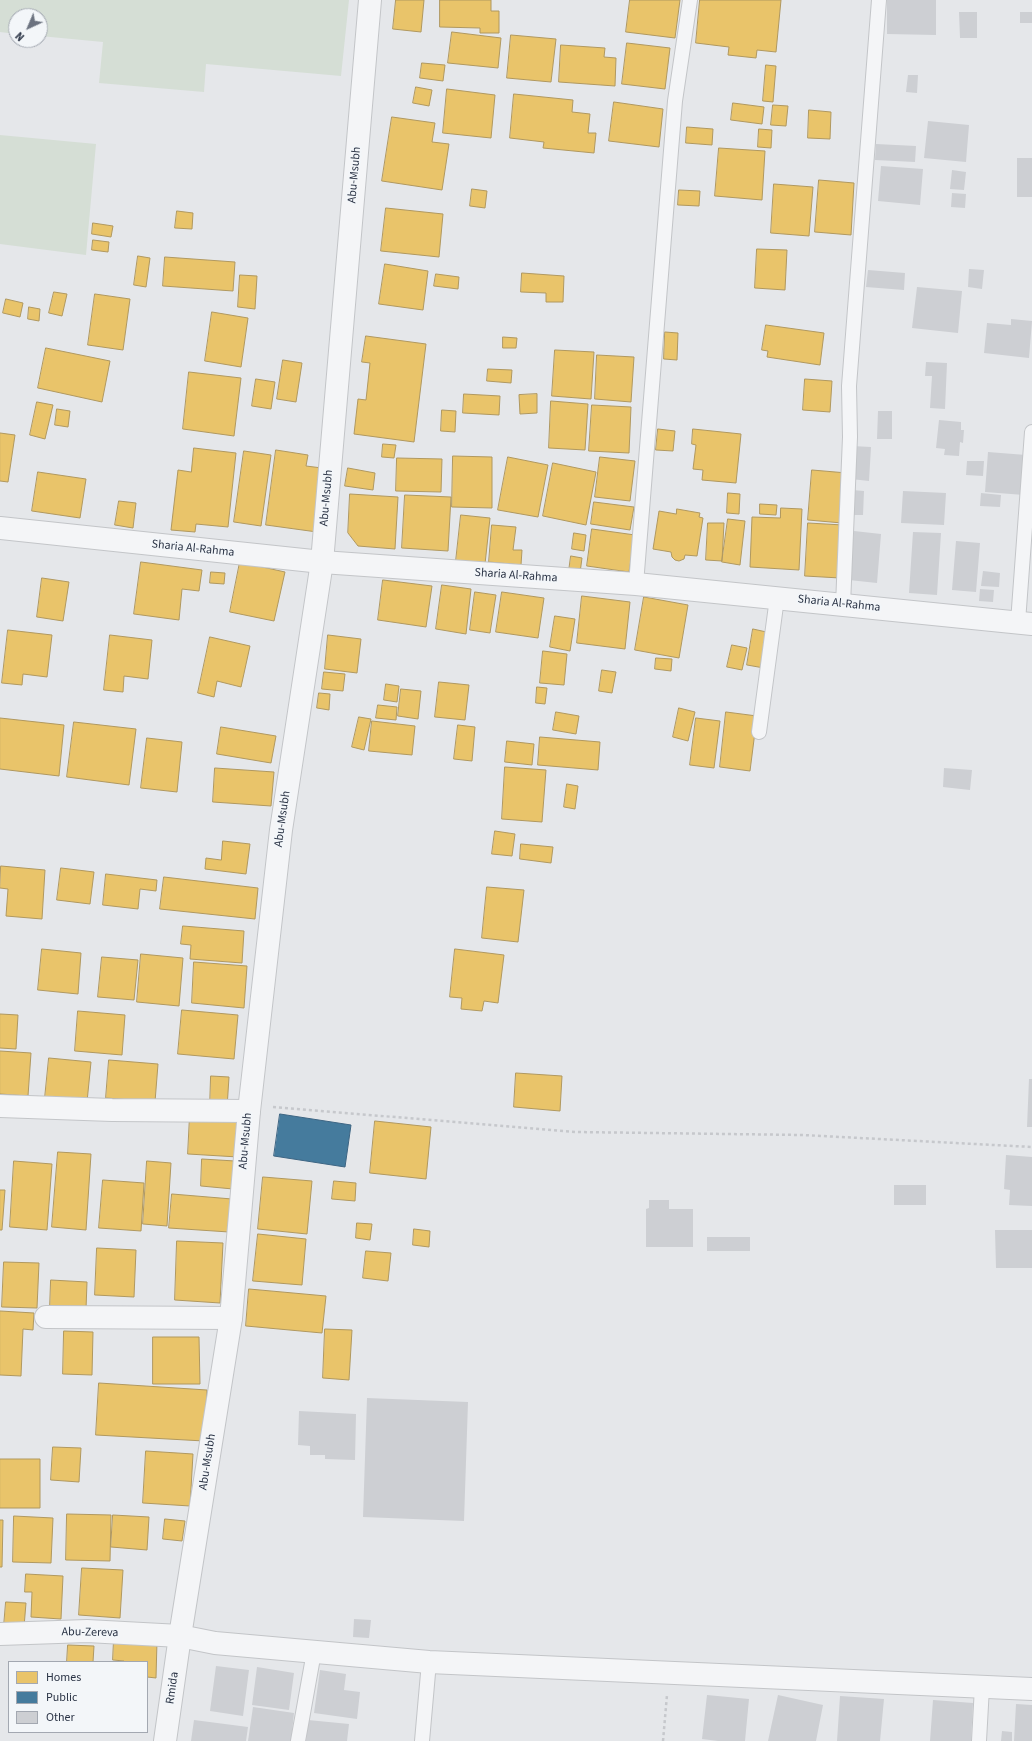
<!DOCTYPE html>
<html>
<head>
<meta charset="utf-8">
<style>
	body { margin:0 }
	#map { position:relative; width:1032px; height:1741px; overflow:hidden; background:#e5e7ea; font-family:"Source Sans 3",sans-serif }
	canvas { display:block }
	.legend { position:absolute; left:8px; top:1661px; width:140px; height:72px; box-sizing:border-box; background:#f3f6f9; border:1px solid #a3a8b1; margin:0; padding:5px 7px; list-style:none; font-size:12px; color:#2a3345 }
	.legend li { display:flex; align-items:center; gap:8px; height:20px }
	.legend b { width:20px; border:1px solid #a3a8b1 }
	.north { position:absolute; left:8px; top:8px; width:40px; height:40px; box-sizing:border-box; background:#f3f6f9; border:1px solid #a3a8b1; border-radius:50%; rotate:224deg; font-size:11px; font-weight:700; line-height:16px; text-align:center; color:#2a3345 }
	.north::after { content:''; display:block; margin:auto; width:14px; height:18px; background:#6b727f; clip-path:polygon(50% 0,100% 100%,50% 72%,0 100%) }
</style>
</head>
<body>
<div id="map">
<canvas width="1032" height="1741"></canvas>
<ul class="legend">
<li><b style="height:11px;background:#e9c46a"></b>Homes</li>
<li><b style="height:11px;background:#457b9d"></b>Public</li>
<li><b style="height:11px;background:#cdcfd3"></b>Other</li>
</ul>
<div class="north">N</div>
</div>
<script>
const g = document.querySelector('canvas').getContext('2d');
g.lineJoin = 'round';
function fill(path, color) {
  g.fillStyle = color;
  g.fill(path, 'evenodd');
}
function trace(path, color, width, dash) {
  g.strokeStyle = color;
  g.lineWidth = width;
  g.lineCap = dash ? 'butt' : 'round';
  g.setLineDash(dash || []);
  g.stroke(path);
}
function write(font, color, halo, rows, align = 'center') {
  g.font = font + ' "Source Sans 3",sans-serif';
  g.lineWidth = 4;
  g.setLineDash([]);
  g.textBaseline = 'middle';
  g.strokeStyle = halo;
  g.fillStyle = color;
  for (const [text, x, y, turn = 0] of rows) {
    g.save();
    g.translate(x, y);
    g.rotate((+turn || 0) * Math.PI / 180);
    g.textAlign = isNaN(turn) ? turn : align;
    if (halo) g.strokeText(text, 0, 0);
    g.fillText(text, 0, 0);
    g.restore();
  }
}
const green = new Path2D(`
	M0,0h349l-8,76 -135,-12 -2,28 -105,-9 4,-41 -63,-6v-20h-24v18l-16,-2z
	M0,135l96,9 -10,111 -86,-11z`);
const homes = new Path2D(`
	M396,0h28l-3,32 -28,-3z
	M440,0h51v11h8v22h-19v-5l-40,-1z
	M630,0h50l-5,38 -49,-6z
	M700,0h81l-5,52 -19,-2 -1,8 -28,-3 1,-8 -33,-4z
	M452,32l49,6 -3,30 -50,-5z
	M511,35l45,4 -5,43 -44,-4z
	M627,43l43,5 -5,41 -43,-5z
	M561,45l44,3 -1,9 12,1 -1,28 -56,-4z
	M422,63l23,2 -2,16 -23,-3z
	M766,65l10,1 -3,36 -10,-1z
	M416,87l16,3 -3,16 -16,-3z
	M447,89l48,6 -4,43 -48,-5z
	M514,94l59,6 -1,12 18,2 -2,19h8l-2,20 -51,-5 1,-6 -34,-4z
	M614,102l49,7 -4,38 -50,-6z
	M733,103l31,4 -2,17 -31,-4z
	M773,105l15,1 -2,20 -15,-1z
	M809,110l22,2 -1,27 -22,-1z
	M392,117l43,6 -3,19 17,2 -7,46 -60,-9z
	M687,127l26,2 -1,16 -26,-2z
	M759,129l13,1 -1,18 -13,-1z
	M719,148l46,3 -3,49 -47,-4z
	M819,180l35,3 -3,52 -36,-3z
	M774,184l39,3 -4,49 -38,-3z
	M472,189l15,2 -2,17 -15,-2z
	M679,190l21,1 -1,15 -21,-1z
	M386,208l57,6 -4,43 -58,-6z
	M177,211l16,2 -1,16 -17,-1z
	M93,223l20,3 -2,11 -19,-3z
	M93,240l16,2 -1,10 -16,-2z
	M757,249l30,1 -2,40 -30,-2z
	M138,256l12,2 -4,29 -12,-2z
	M165,257l70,5 -2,29 -70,-5z
	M385,264l43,7 -5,39 -44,-6z
	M522,273l42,3 -1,26h-17v-9l-25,-1z
	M436,274l23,3 -1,12 -24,-3z
	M240,275l17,1 -2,33 -17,-2z
	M54,292l13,2 -5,22 -13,-3z
	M95,294l35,5 -7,51 -35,-5z
	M6,299l17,4 -3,14 -17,-4z
	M29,307l11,2 -1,12 -11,-2z
	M212,312l36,6 -7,49 -36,-6z
	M766,325l58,8 -4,32 -53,-8 1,-6 -6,-1z
	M665,332l13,1 -1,27 -13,-1z
	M366,336l60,8 -12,98 -60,-8 4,-35 8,1 4,-37 -8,-1z
	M503,337l14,1 -1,10h-13z
	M46,348l64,13 -8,41 -64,-14z
	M555,350l39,2 -3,47 -39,-3z
	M597,355l37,2 -3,45 -36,-3z
	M283,360l19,3 -6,39 -19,-3z
	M488,369l24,1 -1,13 -24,-2z
	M189,372l52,6 -7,58 -51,-7z
	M256,379l19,3 -4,27 -19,-3z
	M805,379l27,2 -2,31 -27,-2z
	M464,394l36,2 -1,19 -36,-2z
	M537,394v19l-17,1 -1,-19z
	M551,401l37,3 -3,46 -36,-2z
	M37,402l16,3 -8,34 -15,-4z
	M592,405l39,2 -2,46 -40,-2z
	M57,409l13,2 -2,16 -13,-2z
	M442,410l14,1 -1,21 -14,-1z
	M658,429l17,2 -2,20 -17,-1z
	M693,429l48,5 -5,49 -34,-3 1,-10 -10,-1 3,-24 -4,-1z
	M0,433l15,2 -7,47 -8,-1z
	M383,444l13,1 -2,13 -12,-1z
	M194,448l42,5 -8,74 -32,-3 -1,8 -24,-2 7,-60 13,2z
	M276,450l32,5 -2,11 16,2 -5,64 -51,-7z
	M244,451l27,4 -10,71 -27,-4z
	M453,456l39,1v51l-40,-1z
	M508,457l40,8 -10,52 -40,-7z
	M600,457l35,4 -5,40 -35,-4z
	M397,458l45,1 -1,33 -45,-1z
	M553,463l43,9 -10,53 -43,-9z
	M348,468l27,5 -2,17 -28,-4z
	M812,470l35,3 -5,50 -34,-3z
	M38,472l48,7 -6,39 -48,-7z
	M728,493l12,1 -1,20 -12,-1z
	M350,494l48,3 -3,52 -37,-3 -10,-13z
	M405,495l46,2 -3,54 -46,-3z
	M119,501l17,2 -3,25 -18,-3z
	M594,502l40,5 -4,23 -39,-6z
	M760,504l17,1 -1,10 -16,-1z
	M781,508l21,1 -3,61 -49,-3 2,-50 28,1z
	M677,509l23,4 -1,4 4,1 -6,38 -12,-1 -1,4 -5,2 -4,-1 -3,-3 -1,-5 -18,-3 6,-38 17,3z
	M461,515l29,3 -5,46 -29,-3z
	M728,519l17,2 -5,44 -18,-3z
	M708,523h16l-2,38 -16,-1z
	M808,523l35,2 -3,53 -35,-2z
	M492,525l24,2 -3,23h9l-1,15 -32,-3z
	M592,529l43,6 -6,37 -42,-6z
	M574,533l12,2 -2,16 -12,-2z
	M571,556l11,2 -2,15 -11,-2z
	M141,562l61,8 -3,21 -17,-2 -3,31 -45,-6z
	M240,562l45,10 -11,49 -44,-9z
	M211,572l14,1 -1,11 -14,-1z
	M42,578l27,4 -6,39 -26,-4z
	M383,580l49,6 -6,41 -48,-7z
	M442,585l29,4 -5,45 -30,-5z
	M475,592l21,3 -6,38 -20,-3z
	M502,592l42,6 -6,40 -42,-6z
	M582,596l48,6 -5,47 -48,-6z
	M644,597l44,8 -9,53 -44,-8z
	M555,616l20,3 -5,32 -20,-4z
	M753,629l18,4 -7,35 -17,-3z
	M8,630l44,5 -5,42 -24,-3 -1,11 -20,-2z
	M110,635l42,5 -4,39 -24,-3 -1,16 -19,-2z
	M328,635l33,4 -4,34 -32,-4z
	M210,637l40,9 -9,41 -24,-6 -3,16 -16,-4z
	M732,645l15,3 -5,22 -15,-3z
	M543,651l24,3 -3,31 -24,-2z
	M656,658l16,1 -1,12 -16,-2z
	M602,670l14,2 -4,21 -13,-2z
	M324,672l21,2 -2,17 -21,-2z
	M439,682l30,3 -4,35 -30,-3z
	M386,684l13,2 -2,16 -13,-2z
	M537,687l10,1 -2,16 -9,-1z
	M401,689l20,2 -3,28 -20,-3z
	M319,693l11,1 -1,16 -12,-2z
	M378,705l19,2 -1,13 -20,-2z
	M679,708l16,4 -7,29 -15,-4z
	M556,712l23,4 -3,18 -23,-4z
	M726,712l31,4 -7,55 -30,-4z
	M359,717l12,2 -7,31 -12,-3z
	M0,718l64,7 -5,51 -59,-7z
	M696,718l24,3 -6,47 -24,-3z
	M372,721l43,5 -3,29 -43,-4z
	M74,722l62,7 -7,56 -62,-8z
	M458,725l17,2 -3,34 -18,-2z
	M221,727l55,9 -5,27 -54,-9z
	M540,737l60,5 -2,28 -60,-5z
	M147,738l35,4 -5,50 -36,-4z
	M507,741l27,3 -2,21 -27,-3z
	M505,767l41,3 -4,52 -40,-3z
	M215,768l59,4 -3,34 -58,-4z
	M567,784l11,2 -3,23 -11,-2z
	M495,831l20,3 -3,22 -20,-2z
	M223,841l27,3 -4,30 -41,-5 1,-11 15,2z
	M521,844l32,3 -2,16 -31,-4z
	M1,866l44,4 -3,49 -36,-3 2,-27 -8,-1z
	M61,868l33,4 -4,32 -33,-4z
	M106,874l51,6 -1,11 -16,-2 -2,20 -35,-4z
	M164,877l94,11 -3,31 -95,-10z
	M487,887l37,3 -6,52 -36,-4z
	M183,926l61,5 -2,32 -52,-4 1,-14 -10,-1z
	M42,949l39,4 -3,41 -40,-4z
	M455,949l49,6 -6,48 -14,-2 -2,10 -21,-2 1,-11 -12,-1z
	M141,954l42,4 -4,48 -42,-4z
	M102,957l36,3 -4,40 -36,-3z
	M194,962l53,4 -3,42 -52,-5z
	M182,1010l56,5 -4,44 -56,-5z
	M78,1011l47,4 -3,40 -47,-4z
	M0,1014l18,1 -2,34 -16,-1z
	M0,1051l31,2 -3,43 -28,-2z
	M49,1058l42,4 -4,40 -42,-4z
	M109,1060l49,4 -3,38 -49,-4z
	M516,1073l46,3 -2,35 -46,-4z
	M211,1076l18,1 -2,31 -17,-1z
	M190,1115l50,3 -2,39 -50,-3z
	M375,1121l56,6 -5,52 -56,-6z
	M58,1152l33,2 -5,76 -34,-3z
	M202,1159l33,2 -2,28 -32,-3z
	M14,1161l38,3 -5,66 -37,-3z
	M147,1161l24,2 -4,63 -24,-2z
	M263,1177l49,4 -5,53 -49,-5z
	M103,1180l41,3 -3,48 -42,-3z
	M334,1181l22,2 -1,18 -23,-2z
	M0,1190h5l-3,40h-2z
	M172,1194l60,5 -3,33 -60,-4z
	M357,1223l15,1 -2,16 -14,-2z
	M414,1229l16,2 -1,16 -16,-2z
	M258,1234l48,5 -4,46 -49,-4z
	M177,1241l46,2 -3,60 -45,-3z
	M97,1248l39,2 -2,47 -39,-2z
	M366,1251l25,2 -3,28 -25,-3z
	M4,1262l35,1 -2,45 -35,-1z
	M51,1280l36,2 -1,27 -36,-1z
	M249,1289l77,7 -4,37 -76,-7z
	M0,1311l34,2 -1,17 -10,-1 -2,47 -21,-1z
	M325,1329l27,1 -3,50 -26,-2z
	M64,1331l29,1 -1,43 -29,-1z
	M153,1337h46l1,47h-47z
	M99,1383l108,7 -3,51 -108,-6z
	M53,1447l28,1 -2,34 -28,-2z
	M146,1451l47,3 -3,52 -47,-3z
	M0,1459h40v49h-40z
	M67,1514l44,1 -1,46 -44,-1z
	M113,1515l36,2 -2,33 -36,-3z
	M14,1516l39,2 -2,45 -38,-1z
	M165,1519l20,2 -3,20 -19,-2z
	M0,1520h3l-1,47h-2z
	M82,1568l41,2 -3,48 -41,-3z
	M26,1574l37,2 -2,43 -30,-2 1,-25h-7z
	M6,1602l20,1 -2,24 -20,-1z
	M114,1639l43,2 -1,37 -9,-1v-15h-23v-1l-11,-1z
	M68,1645l26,1 -1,16h-26z`);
const public = new Path2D(`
	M280,1114l71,11 -6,42 -71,-11z`);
const building = new Path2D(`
	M887,0h49v35l-49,-1z
	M959,12h18v26h-17z
	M1020,12h12v11h-12z
	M908,75h10l-1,18 -11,-1z
	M928,121l41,4 -3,37 -42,-4z
	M876,144l40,2 -1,16 -40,-2z
	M1017,158h15v39h-15z
	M881,166l42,3 -3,36 -42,-4z
	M952,170l14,2 -2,18 -14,-1z
	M952,193l14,1 -1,14 -14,-1z
	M969,269l15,1 -2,19 -14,-2z
	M868,270l37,3 -1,17 -38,-3z
	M917,287l45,4 -4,42 -46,-5z
	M1011,319l21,2 -3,37 -45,-5 3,-30 24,2z
	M926,362l21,1 -2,46 -15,-1 2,-32h-7z
	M878,411h14v28h-15z
	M939,420l22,2v8h3l-1,13 -3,-1 -1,14 -15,-1 1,-6 -9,-1z
	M852,446l19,1 -2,34 -18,-2z
	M988,452l38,3 -2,40 -39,-3z
	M967,461h17l-1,15 -17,-1z
	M852,490l12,1 -1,24h-13z
	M903,491l43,2 -2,32 -43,-2z
	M981,493l20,2 -1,12 -20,-1z
	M854,531l27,3 -4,49 -28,-3z
	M913,532l28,1 -4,62 -28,-2z
	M956,541l24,2 -4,49 -24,-2z
	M983,571l17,2 -1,14 -18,-1z
	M980,589l14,1 -1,12 -14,-1z
	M944,768l28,2 -2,20 -27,-3z
	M1029,1079h3v48h-5z
	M1006,1155l26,2v49l-23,-1 1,-15 -6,-1z
	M894,1185h32v20h-32z
	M649,1200h20v9h24v38h-47v-38l3,-1z
	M995,1230h37v38h-36z
	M707,1237h43v14h-43z
	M367,1398l101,4 -4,119 -101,-4z
	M299,1411l57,3 -1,46 -30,-1v-4h-15v-9l-12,-1z
	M354,1619l17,1 -2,18 -16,-1z
	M216,1666l33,4 -6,46 -33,-5z
	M257,1667l37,6 -5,37 -37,-5z
	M320,1670l26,4 -2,16 16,2 -3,27 -43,-6z
	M707,1695l42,4 -4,42h-27l-16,-2z
	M778,1695l45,10 -7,36h-48z
	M840,1696l44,3 -4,42h-43z
	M933,1700l40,3 -2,38h-41z
	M1016,1704l16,1v36h-18z
	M253,1707l41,6 -3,28h-43z
	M194,1720l54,7 -2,14h-55z
	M308,1720l41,4 -2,17h-41z
	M1002,1731l10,1v9h-11z`);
const path = new Path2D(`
	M273,1107l303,25 227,3 229,12
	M663,1741l4,-46`);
const service = new Path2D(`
	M636,584l39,-483 15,-101
	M843,605l7,-168 -1,-51 30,-386
	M1018,622l14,-190
	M759,732l18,-134
	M298,1741l16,-89
	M422,1741l7,-79
	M979,1741l3,-54`);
const minor = new Path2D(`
	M0,528l322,34 314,22 396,40
	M0,1106l112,4 137,1
	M46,1317l185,1
	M0,1634l87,-3 93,5 35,7 214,19 603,27`);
const tertiary = new Path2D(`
	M165,1741l15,-105 51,-318 18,-207 32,-281 41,-268 48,-562`);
const streetNames = [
	["Abu-Msubh",355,175,-85],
	["Abu-Msubh",327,498,-85],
	["Sharia Al-Rahma",193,549,6],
	["Sharia Al-Rahma",516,576,4],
	["Sharia Al-Rahma",839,604,6],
	["Abu-Msubh",283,819,-82],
	["Abu-Msubh",246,1141,-85],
	["Abu-Msubh",208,1462,-81],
	["Abu-Zereva",90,1633,1],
	["Rmida",173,1688,-82]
];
fill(green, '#d5ded5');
fill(homes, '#e9c46a');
trace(homes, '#b0985f', 1);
fill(public, '#457b9d');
trace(public, '#3d6583', 1);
fill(building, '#cdcfd3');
trace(service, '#c3c5c8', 16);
trace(minor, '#c3c5c8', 24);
trace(tertiary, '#c3c5c8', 24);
trace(path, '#c6c8cc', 2.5, [3, 3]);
trace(service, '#f4f5f7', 14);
trace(minor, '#f4f5f7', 22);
trace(tertiary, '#f4f5f7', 22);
write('12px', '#2a3345', '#f3f6f9', streetNames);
</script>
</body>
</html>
